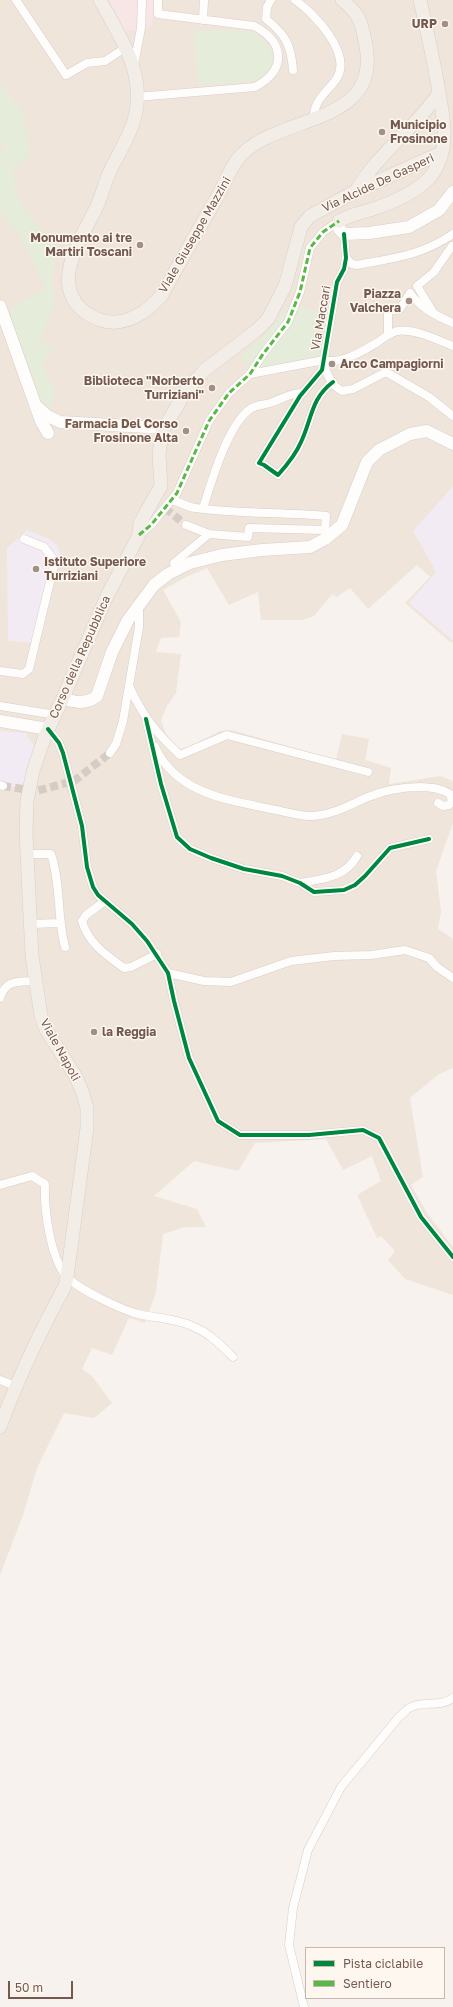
<!DOCTYPE html>
<html>
<head>
<meta charset="utf-8">
<style>
	body { margin:0 }
	#map { position:relative; width:453px; height:2007px; overflow:hidden; background:#f7f2ed; font-family:"Golos Text",sans-serif }
	canvas { display:block }
	.legend { position:absolute; left:305px; top:1947px; width:140px; height:52px; box-sizing:border-box; background:#fef7f0; border:1px solid #c7b8af; margin:0; padding:5px 7px; list-style:none; font-size:12px; color:#74594e }
	.legend li { display:flex; align-items:center; gap:8px; height:20px }
	.legend b { width:20px; border:1px solid #c7b8af }
	.scale { position:absolute; left:8px; top:1981px; width:65px; height:18px; box-sizing:border-box; border:2px solid #74594e; border-top:0; padding-left:5px; font-size:12px; line-height:14px; white-space:nowrap; color:#74594e; -webkit-text-stroke:3px #fef7f0; paint-order:stroke }
</style>
</head>
<body>
<div id="map">
<canvas width="453" height="2007"></canvas>
<ul class="legend">
<li><b style="height:5px;background:#00873e"></b>Pista ciclabile</li>
<li><b style="height:5px;background:#58b947"></b>Sentiero</li>
</ul>
<div class="scale">50 m</div>
</div>
<script>
const g = document.querySelector('canvas').getContext('2d');
g.lineJoin = 'round';
function fill(path, color) {
  g.fillStyle = color;
  g.fill(path, 'evenodd');
}
function trace(path, color, width, dash) {
  g.strokeStyle = color;
  g.lineWidth = width;
  g.lineCap = dash ? 'butt' : 'round';
  g.setLineDash(dash || []);
  g.stroke(path);
}
function write(font, color, halo, rows, align = 'center') {
  g.font = font + ' "Golos Text",sans-serif';
  g.lineWidth = 3;
  g.setLineDash([]);
  g.textBaseline = 'middle';
  g.strokeStyle = halo;
  g.fillStyle = color;
  for (const [text, x, y, turn = 0] of rows) {
    g.save();
    g.translate(x, y);
    g.rotate((+turn || 0) * Math.PI / 180);
    g.textAlign = isNaN(turn) ? turn : align;
    if (halo) g.strokeText(text, 0, 0);
    g.fillText(text, 0, 0);
    g.restore();
  }
}
const residential = new Path2D(`
	M0,0h453v642l-2,1 -46,-40 25,-26 -13,-12 -49,44 -18,-21 -13,9 -5,-3 -18,22 -12,4h-41l-3,-28 -29,13 -22,-37 -21,9 -23,13 18,32 -2,15 -18,1 -5,14 25,2 -5,39 -9,13 -6,14 4,12 10,14 5,3 6,-1 34,-17 12,-1 104,30 6,-26 27,5 -4,21 26,8 -2,16 51,-8 13,5v42l-17,48 5,41 -3,17 15,10v129l-14,6 -29,24 13,79 -12,8 16,28 26,34v48l-48,-16 -17,-19 7,-9 -14,-15 -4,2 -20,-43 24,-14 -9,-25 -29,14 -17,-31 -71,4 -17,28 -44,-10 -40,35 43,13 9,18h-21l-22,7 -7,58 -11,31 -16,-5 -17,37 -20,-7 -10,21 10,7 20,27 -18,15 -30,-5 -27,55 -14,47 -23,60z`);
const education = new Path2D(`
	M453,486v153l-1,1 -43,-37 27,-31 -23,-41z
	M27,530l22,9 8,6 4,10 -23,88 -30,-2 -1,-93z
	M0,731l26,2 11,18 -12,38 -25,-5z`);
const medical = new Path2D(`
	M109,0h47l-5,28 -26,3z`);
const green = new Path2D(`
	M193,31c18,0 38,-2 56,1 18,4 28,24 21,40 -19,14 -49,11 -72,12z
	M0,82l23,31 8,41 -18,17 4,24 8,15 24,29 7,12 -4,27v14l3,10 -15,39 13,6 -10,15 2,9 9,18 -2,17 -4,1 -7,-7 -31,-86 4,-8 32,-16 -25,-53 -21,-26v-60l5,-2 -5,-10z
	M289,304l36,9 -4,41 -7,4 -57,11 -11,-6 -5,-8c22,-17 32,-27 48,-51z`);
const streetTunnel = new Path2D(`
	M165,508l21,17
	M3,786l33,5 38,-10 36,-28`);
const street = new Path2D(`
	M16,0l50,75 21,-12 18,-2 20,-13
	M271,0l-4,7 -1,12c20,16 25,26 27,51
	M295,0c19,13 57,53 42,78 -10,15 -24,22 -23,41
	M203,20l1,-20
	M134,65l7,-37 1,-28
	M137,97l118,-10c32,-17 30,-45 -1,-61l-96,-12v-14
	M346,258l6,6 5,1c37,-7 63,-9 96,-31
	M433,312l-16,-26 17,-14 18,-26
	M388,335v-24l12,-2 10,-16c10,15 27,23 43,30
	M324,363c2,11 8,23 18,28l11,-2 33,-17 43,25 24,19
	M250,374l74,-14c17,5 39,-9 54,-18 5,-4 12,-9 19,-11 17,-3 40,9 56,15
	M333,382c-22,16 -21,37 -32,60 -5,12 -14,23 -23,33l-14,-10 -5,-2 41,-67 22,-26 15,-88 7,-13 2,-11 -2,-24
	M172,500c8,2 15,7 23,8 43,6 87,4 131,8l-1,14 -76,-2 -1,9 -39,-3 -35,29 3,6
	M203,508c9,-27 24,-82 47,-99 6,-4 13,-4 20,-6 12,-4 20,-10 32,-10
	M186,525l23,9
	M139,535l12,-10 26,-32 32,-72 20,-28 21,-19 13,-20 25,-32 12,-30 10,-44 13,-16 16,-11
	M0,671l23,3 6,-5 26,-108 -11,-14 -20,-8
	M129,686c14,30 26,46 51,69l47,-20 141,37
	M0,706l56,9
	M146,719l15,65 16,53 13,12 21,9 33,11 38,7 18,7 14,9 30,-2 11,-5 10,-9 25,-28 39,-9
	M48,729l11,14 4,10 19,73 5,41 6,20 5,8 34,29 15,17 21,32 6,28 15,57 29,63 22,14h69l54,-5 16,8 42,79 32,40
	M155,747c21,46 72,53 116,62 12,2 27,7 39,7 21,0 39,-11 58,-19 17,-7 34,-10 53,-10 11,1 20,1 29,7l2,7 -3,4 -6,1 -5,-3
	M110,753l6,-9 7,-23 16,-94v-23
	M0,785l3,1
	M27,854h24c10,30 6,63 14,93
	M300,883c22,-4 45,-5 57,-27
	M105,901l-19,14 -4,6c6,22 24,34 42,47l7,-1 26,-13
	M31,924l29,-1
	M168,973l36,8 27,1 60,-21 43,-5 37,-1 34,-5 24,8 8,9 16,11
	M0,998c6,-19 19,-16 35,-17
	M0,1185l32,-9 13,8c-1,25 5,74 22,93 11,12 55,33 71,37 17,4 41,5 56,13 15,6 28,19 39,30
	M0,1380l15,6
	M304,2007l-15,-62 4,-37 15,-58 33,-63 58,-70c4,-3 7,-7 10,-9 13,-8 31,0 44,-10`);
const secondary = new Path2D(`
	M339,221v8l5,5 25,-1 40,-6 30,-17 14,-18
	M0,306l41,115 7,12
	M35,405l11,10 14,7 104,6
	M63,698c12,5 24,6 34,-2l15,-44 16,-32 26,-35 14,-11 22,-11 32,-8 40,-5 48,-3 15,-8 17,-14 25,-63 12,-12 31,-16 17,-3 26,13
	M0,721l48,8`);
const primary = new Path2D(`
	M100,0c19,35 44,70 36,112 -4,21 -18,42 -27,61 -4,10 -7,21 -11,31 -15,32 -51,80 -12,109 9,6 20,10 31,9 19,-2 33,-14 45,-27 17,-32 36,-64 54,-96 7,-12 13,-28 21,-39 35,-47 144,-31 129,-114 -4,-22 -5,-31 -24,-46
	M356,191c21,-37 59,-62 83,-98
	M339,221c13,-7 21,-8 34,-12 18,-6 37,-14 51,-26 13,-10 20,-30 20,-46 1,-15 -3,-30 -5,-45 -5,-31 -12,-61 -19,-92
	M0,1427c18,-49 40,-95 65,-141l2,-9 20,-149v-20l-5,-17 -7,-16 -29,-45 -5,-14 -9,-60 -6,-124 1,-31 6,-30 12,-35 18,-38 44,-102 32,-61 1,-12 21,-37 -2,-31 3,-23 25,-43 19,-20 51,-39 11,-11 17,-33 16,-59 9,-11 46,-25 85,-38`);
const quiet = new Path2D(`
	M139,535l12,-10 26,-32 32,-72 20,-28 21,-19 13,-20 25,-32 12,-30 10,-44 13,-16 16,-11`);
const cycleway = new Path2D(`
	M333,382c-22,16 -21,37 -32,60 -5,12 -14,23 -23,33l-14,-10 -5,-2 41,-67 22,-26 15,-88 7,-13 2,-11 -2,-24
	M146,719l15,65 16,53 13,12 21,9 33,11 38,7 18,7 14,9 30,-2 11,-5 10,-9 25,-28 39,-9
	M48,729l11,14 4,10 19,73 5,41 6,20 5,8 34,29 15,17 21,32 6,28 15,57 29,63 22,14h69l54,-5 16,8 42,79 32,40`);
const markers = [
	[445,24,4,"#a28f86"],
	[382,132,4,"#a28f86"],
	[140,245,4,"#a28f86"],
	[409,301,4,"#a28f86"],
	[332,364,4,"#a28f86"],
	[212,388,4,"#a28f86"],
	[186,431,4,"#a28f86"],
	[36,569,4,"#a28f86"],
	[94,1032,4,"#a28f86"]
];
const poiNames = [
	["URP",437,24],
	["Municipio",390,125,"left"],
	["Frosinone",390,139,"left"],
	["Monumento ai tre",132,238],
	["Martiri Toscani",132,252],
	["Piazza",401,294],
	["Valchera",401,308],
	["Arco Campagiorni",340,364,"left"],
	["Biblioteca \"Norberto",204,381],
	["Turriziani\"",204,395],
	["Farmacia Del Corso",178,424],
	["Frosinone Alta",178,438],
	["Istituto Superiore",44,562,"left"],
	["Turriziani",44,576,"left"],
	["la Reggia",102,1032,"left"]
];
const streetNames = [
	["Via Alcide De Gasperi",378,183,-25],
	["Viale Giuseppe Mazzini",195,235,-60],
	["Via Maccari",321,318,-80],
	["Corso della Repubblica",80,657,-66],
	["Viale Napoli",60,1050,61]
];
fill(residential, '#efe5db');
fill(education, '#f3ebf3');
fill(medical, '#f8e6e7');
fill(green, '#e5ecd9');
trace(streetTunnel, '#d6ccc5', 8, [8, 4]);
trace(street, '#d6ceca', 9);
trace(secondary, '#d6ceca', 13);
trace(primary, '#d8cfcb', 14);
trace(street, '#fefdfc', 8);
trace(secondary, '#fefdfc', 12);
trace(primary, '#f2ede7', 13);
trace(quiet, '#58b947', 3, [6, 3]);
trace(cycleway, '#00873e', 4);
for (const [x, y, r, color] of markers) {
  const dot = new Path2D();
  dot.arc(x, y, r, 0, 2 * Math.PI);
  g.fillStyle = color;
  g.fill(dot);
  trace(dot, '#fef7f0', 1.5);
}
write('bold 12px', '#74594e', '#fef7f0', poiNames, 'right');
write('12px', '#74594e', '#fef7f0', streetNames);
</script>
</body>
</html>
